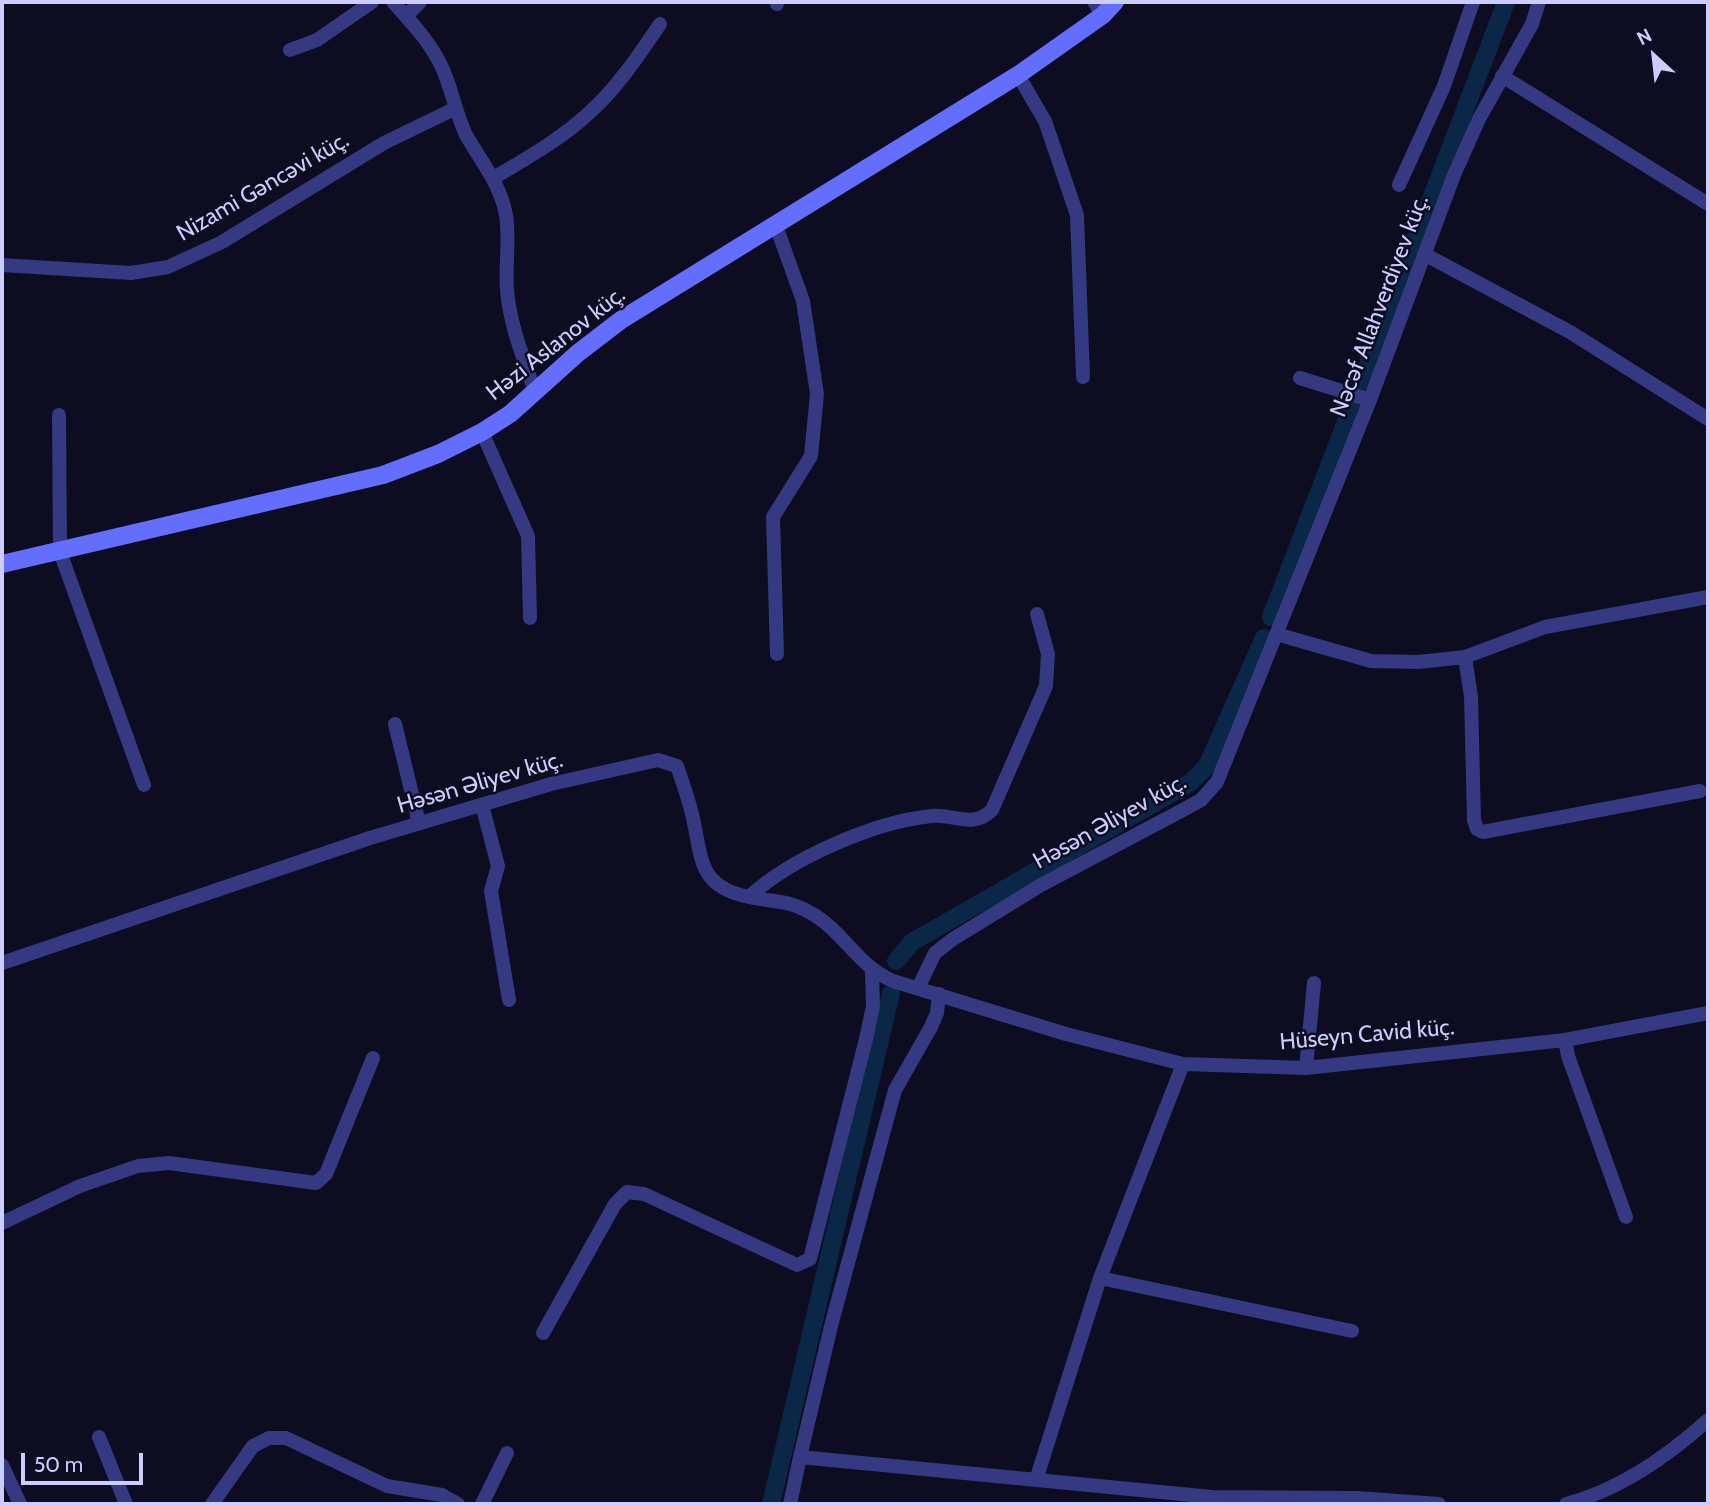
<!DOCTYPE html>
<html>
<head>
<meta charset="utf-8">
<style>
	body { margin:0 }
	#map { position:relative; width:1710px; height:1506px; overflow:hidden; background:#0d0c21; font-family:Cabin,sans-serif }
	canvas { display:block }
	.frame { position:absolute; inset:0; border:4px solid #ccf; pointer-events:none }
	.north { position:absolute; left:1619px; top:21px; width:70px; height:70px; -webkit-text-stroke:5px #0d0c21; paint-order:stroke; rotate:333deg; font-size:19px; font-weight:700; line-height:28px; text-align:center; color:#ccf }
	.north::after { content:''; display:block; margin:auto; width:24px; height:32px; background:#ccf; clip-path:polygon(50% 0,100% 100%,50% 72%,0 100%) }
	.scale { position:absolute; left:21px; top:1453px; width:122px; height:32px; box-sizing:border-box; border:4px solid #ccf; border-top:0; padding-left:9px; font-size:21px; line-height:24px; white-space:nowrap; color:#ccf; -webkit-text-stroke:5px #0d0c21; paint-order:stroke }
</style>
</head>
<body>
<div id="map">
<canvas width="1710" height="1506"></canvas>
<div class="frame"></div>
<div class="north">N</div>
<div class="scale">50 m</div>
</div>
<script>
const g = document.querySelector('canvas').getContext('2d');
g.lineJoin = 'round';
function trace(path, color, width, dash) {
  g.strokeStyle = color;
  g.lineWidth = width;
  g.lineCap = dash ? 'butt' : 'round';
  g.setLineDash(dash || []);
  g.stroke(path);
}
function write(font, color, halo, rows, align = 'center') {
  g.font = font + ' Cabin,sans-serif';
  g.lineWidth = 5;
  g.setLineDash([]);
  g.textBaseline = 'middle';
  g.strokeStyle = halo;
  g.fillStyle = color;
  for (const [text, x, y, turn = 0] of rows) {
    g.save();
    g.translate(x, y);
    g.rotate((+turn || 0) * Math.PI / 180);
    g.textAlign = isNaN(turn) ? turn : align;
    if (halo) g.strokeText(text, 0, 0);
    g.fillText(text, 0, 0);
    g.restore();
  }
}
const canal = new Path2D(`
	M1361,383l145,-381
	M1271,617l81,-211
	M896,961l16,-19 279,-160 16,-16 57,-128
	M771,1504l120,-511`);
const street = new Path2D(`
	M393,2c21,23 44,47 54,78 7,19 10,36 19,55 16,28 34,48 40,80 4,25 -1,50 1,75 3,36 17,69 28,102
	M777,2v2
	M1094,2l9,13
	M406,16l14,-14
	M290,50l27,-10 55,-38
	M1018,75l27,46 32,94 6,162
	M1502,76l206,128
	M495,177c32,-19 66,-38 94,-64 28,-25 50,-58 71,-89
	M1399,185l45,-99 29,-84
	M775,223l28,78 14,93 -6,62 -38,61 4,137
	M1424,254l146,78 138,87
	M2,265l129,8 37,-6 54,-25 162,-99 70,-34
	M1300,378l70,22
	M59,415l1,137 84,233
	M482,432l46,104 2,82
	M1276,634l95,27 47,1 47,-5 80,-30 163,-30
	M1465,657l6,40 3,123 3,9 6,3 217,-41
	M395,724l24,99
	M482,805l16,61 -7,25 18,109
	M749,897c42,-39 125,-75 182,-81 24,-2 42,13 61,-6l54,-124 2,-32 -11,-40
	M2,963l368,-125 181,-54 107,-24 19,6c6,17 12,35 16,52 9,42 6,69 56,79 29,6 40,2 67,19 30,19 40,48 77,65l173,53 117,30 123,4 259,-28 143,-27
	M918,988l17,-35 18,-14 88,-54 140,-74 20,-11 16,-18 153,-382 84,-225 25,-56 53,-95 7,-22
	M1565,1040l3,16 58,161
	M1306,1068l8,-85
	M2,1223l78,-37 58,-20 31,-3 147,20 10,-9 47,-116
	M1100,1278l252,53
	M543,1333l72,-129 12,-12 17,2 153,71 13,-6 56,-220 7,-33 -1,-34
	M99,1437l27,67
	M800,1457l32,-135 63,-232 36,-63 6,-14 2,-19
	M2,1465l18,39
	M1036,1480l64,-202 83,-214
	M212,1504l41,-58 16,-8h17l101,48 55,9 16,9
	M482,1504l25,-51
	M790,1504l10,-47 412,40 145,1 82,6
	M1566,1504c54,-14 101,-47 142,-84`);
const secondary = new Path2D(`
	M2,564l381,-89 55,-21 44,-22 28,-18 68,-61 43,-33 397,-245 85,-60 12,-13`);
const streetNames = [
	["Nizami Gəncəvi küç.",263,187,-30],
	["Nəcəf Allahverdiyev küç.",1380,306,-69],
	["Həzi Aslanov küç.",556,344,-38],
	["Həsən Əliyev küç.",480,783,-16],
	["Həsən Əliyev küç.",1110,822,-29],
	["Hüseyn Cavid küç.",1367,1035,-5]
];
trace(canal, '#0a2747', 18);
trace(street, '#343982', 14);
trace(secondary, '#636eff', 18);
write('23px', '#ccf', '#0d0c21', streetNames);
</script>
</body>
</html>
